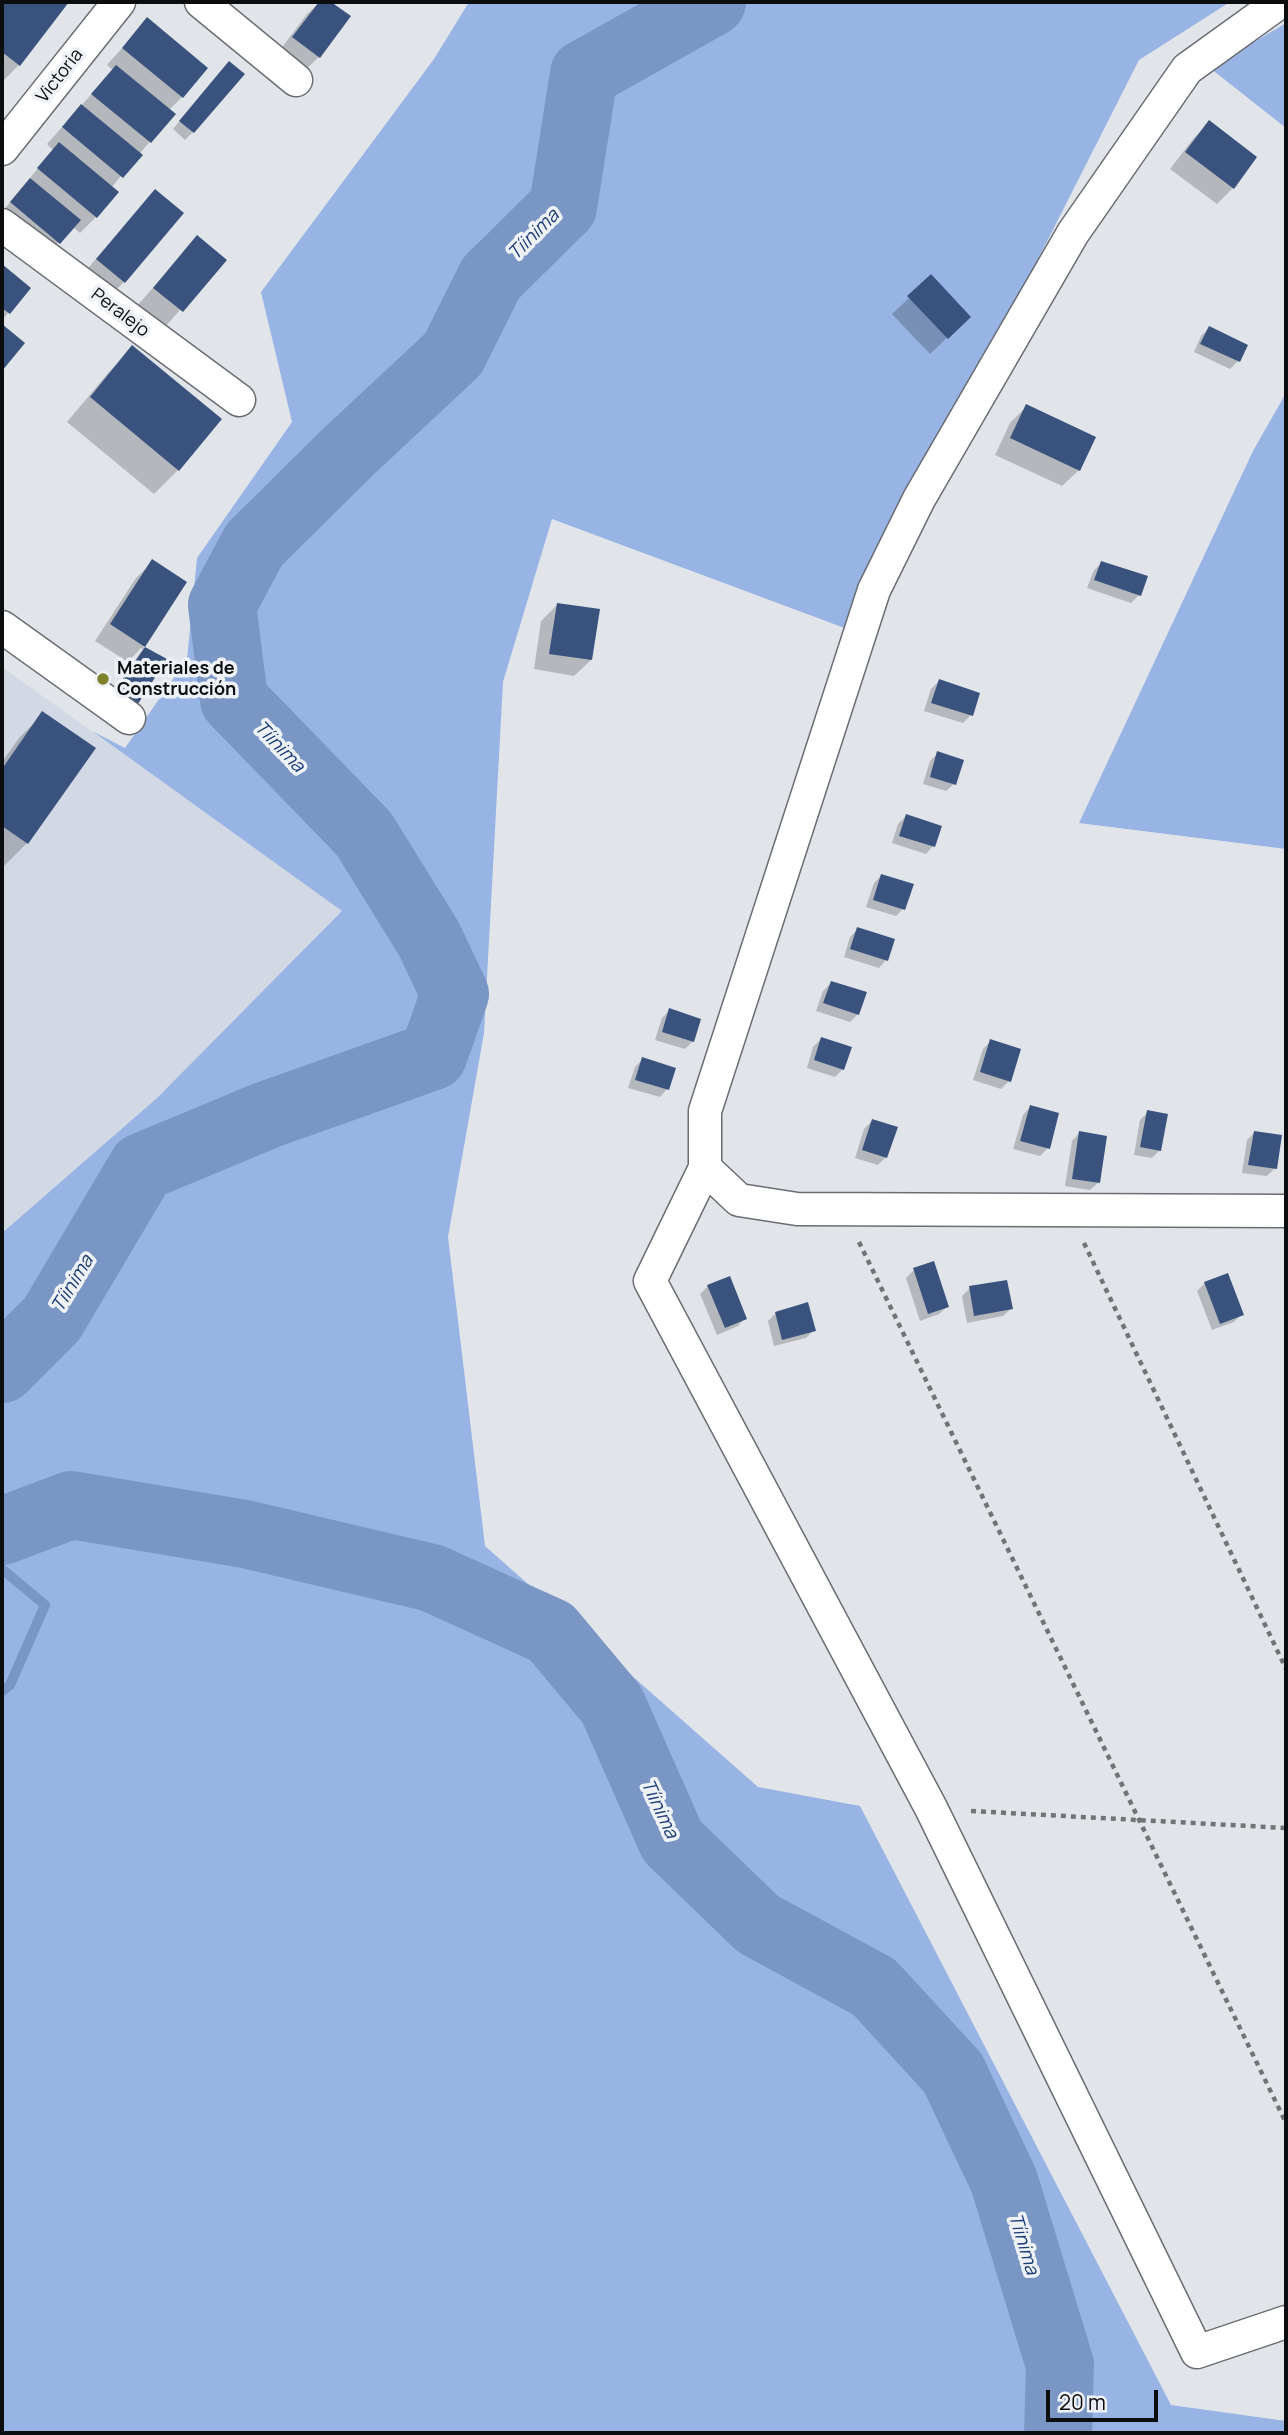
<!DOCTYPE html>
<html>
<head>
<meta charset="utf-8">
<style>
	body { margin:0 }
	#map { position:relative; width:1288px; height:2435px; overflow:hidden; background:#e1e5ea; font-family:Manrope,sans-serif }
	canvas { display:block }
	.frame { position:absolute; inset:0; border:4px solid #0c0d0f; pointer-events:none }
	.scale { position:absolute; left:1046px; top:2390px; width:112px; height:32px; box-sizing:border-box; border:4px solid #0c0d0f; border-top:0; padding-left:9px; font-size:21px; line-height:24px; white-space:nowrap; color:#0c0d0f; -webkit-text-stroke:5px #eef2f7; paint-order:stroke }
</style>
</head>
<body>
<div id="map">
<canvas width="1288" height="2435"></canvas>
<div class="frame"></div>
<div class="scale">20 m</div>
</div>
<script>
const g = document.querySelector('canvas').getContext('2d');
g.lineJoin = 'round';
function fill(path, color) {
  g.fillStyle = color;
  g.fill(path, 'evenodd');
}
function trace(path, color, width, dash) {
  g.strokeStyle = color;
  g.lineWidth = width;
  g.lineCap = dash ? 'butt' : 'round';
  g.setLineDash(dash || []);
  g.stroke(path);
}
function write(font, color, halo, rows, align = 'center') {
  g.font = font + ' Manrope,sans-serif';
  g.lineWidth = 7;
  g.setLineDash([]);
  g.textBaseline = 'middle';
  g.strokeStyle = halo;
  g.fillStyle = color;
  for (const [text, x, y, turn = 0] of rows) {
    g.save();
    g.translate(x, y);
    g.rotate((+turn || 0) * Math.PI / 180);
    g.textAlign = isNaN(turn) ? turn : align;
    if (halo) g.strokeText(text, 0, 0);
    g.fillText(text, 0, 0);
    g.restore();
  }
}
const built = new Path2D(`
	M2,667l341,244 -186,187 -155,135z`);
const green = new Path2D(`
	M469,2h761l-91,58 -289,570 -298,-111 -49,163 -19,351 -36,204 37,309 273,241 102,19 311,599 115,16v12h-1284v-1200l155,-135 185,-187 -250,-180 33,17 62,-89 10,-101 95,-136 -31,-130 173,-233z
	M1286,23v105l-76,-60z
	M1286,393v456l-207,-26 174,-372z`);
const shadow = new Path2D(`
	M2,2h65l-48,63 -17,17z
	M320,2h8l21,15 -30,40 -17,16 -25,-19 30,-40z
	M147,20l35,77 -13,13 4,4 -62,74 -15,29 -16,16 -7,-6 -30,32 -41,-47 51,-62 -6,-6 66,-74 -6,-5z
	M221,71l-28,61 -8,8 -12,-11z
	M1209,123l24,65 -16,16 -47,-35 23,-30z
	M155,192l-31,90 -16,16 -27,-22z
	M197,237l27,23 -59,67 -27,-22z
	M2,266l27,23 -27,31z
	M909,298l43,35 -22,21 -38,-40z
	M1209,328l37,17 -8,16 -8,8 -36,-17 7,-16z
	M133,347l45,123 -24,24 -87,-72 42,-50z
	M1027,406l52,64 -17,16 -67,-31 15,-32z
	M153,561l32,21 -42,65 22,13 -57,40 35,-51 -2,-1 -13,14 -33,-21 41,-63z
	M1102,563l37,32 -8,8 -44,-15 7,-18z
	M558,604l33,56 -17,16 -40,-7 7,-48z
	M939,681l32,34 -8,8 -39,-12 7,-22z
	M43,714l50,35 -66,94 -24,24 -1,-105 17,-24z
	M938,753l16,31 -8,7 -23,-7 7,-23z
	M906,816l27,30 -7,8 -34,-11 6,-19z
	M881,876l22,33 -7,7 -30,-9 8,-24z
	M858,929l28,31 -7,8 -35,-11 6,-20z
	M831,983l27,31 -8,8 -34,-11 7,-20z
	M670,1010l23,31 -8,8 -30,-9 7,-22z
	M821,1039l22,30 -8,8 -28,-9 6,-21z
	M991,1041l18,40 -8,8 -28,-9 10,-31z
	M643,1059l24,30 -7,8 -32,-9 7,-21z
	M1030,1107l18,41 -8,8 -27,-7 10,-34z
	M1148,1112l12,38 -8,8 -18,-3 6,-35z
	M872,1121l14,36 -8,8 -23,-7 9,-29z
	M1079,1133l19,50 -8,7 -25,-4 7,-45z
	M1254,1133l21,35 -8,8 -25,-3 5,-33z
	M914,1270l33,37 -8,7 -19,7 -14,-43z
	M1205,1283l37,31 -8,8 -22,8 -15,-39z
	M708,1286l37,32 -7,8 -21,9 -17,-41z
	M970,1288l41,21 -8,7 -36,7 -5,-27z
	M775,1314l39,16 -8,8 -32,8 -6,-25z`);
const stream = new Path2D(`
	M2,1569l43,36 -35,80 -8,6`);
const river = new Path2D(`
	M2,1369l50,-50 90,-152 125,-52 166,-59 22,-62 -26,-55 -65,-105 -130,-134 -12,-95 32,-60 95,-94 104,-97 38,-76 72,-71 21,-133 128,-72
	M2,1531l69,-26 174,29 187,44 119,54 61,73 60,136 86,83 116,63 79,86 51,108 56,184 -2,68`);
const building = new Path2D(`
	M4,2h65l-49,64 -18,-14v-47z
	M319,2h12l20,14 -31,42 -28,-21z
	M147,17l61,51 -25,30 -61,-50z
	M229,61l16,13 -51,59 -15,-12z
	M116,65l60,49 -25,29 -60,-49z
	M81,104l62,51 -20,23 -61,-51z
	M1209,120l48,37 -23,32 -49,-37z
	M59,142l60,50 -22,26 -60,-50z
	M30,178l51,42 -21,24 -50,-42z
	M155,189l29,24 -59,70 -29,-24z
	M197,235l30,25 -44,52 -30,-24z
	M2,264l29,24 -21,26 -8,-6z
	M931,274l40,43 -23,22 -41,-43z
	M2,324l23,19 -23,28z
	M1209,326l39,19 -8,17 -40,-18z
	M132,345l90,74 -43,52 -89,-74z
	M1026,404l70,33 -16,34 -70,-33z
	M152,559l35,23 -42,65 -35,-23z
	M1101,561l47,15 -7,20 -47,-16z
	M557,603l43,6 -8,51 -43,-6z
	M145,647l22,12 -31,48 -22,-15z
	M939,679l41,14 -7,23 -42,-13z
	M42,711l54,37 -68,96 -26,-18v-57z
	M937,751l27,9 -8,25 -26,-8z
	M906,814l36,12 -7,21 -36,-11z
	M881,874l33,10 -9,26 -32,-10z
	M857,927l38,12 -7,22 -38,-12z
	M831,981l36,11 -8,23 -36,-12z
	M669,1008l32,11 -7,23 -32,-10z
	M821,1037l31,10 -8,23 -30,-10z
	M990,1039l31,10 -10,33 -31,-10z
	M642,1057l34,11 -7,22 -34,-10z
	M1030,1105l29,8 -9,36 -30,-8z
	M1147,1110l21,4 -7,37 -21,-4z
	M872,1119l26,8 -11,31 -25,-8z
	M1079,1131l28,5 -7,47 -28,-4z
	M1254,1131l28,4 -5,34 -29,-4z
	M934,1261l15,46 -21,7 -15,-46z
	M1228,1273l16,42 -24,9 -16,-42z
	M730,1276l17,43 -22,9 -18,-43z
	M1007,1280l6,29 -39,7 -5,-30z
	M808,1302l8,29 -34,9 -7,-28z`);
const path = new Path2D(`
	M859,1242l427,881
	M1084,1243l202,426
	M971,1811l315,17`);
const street = new Path2D(`
	M201,2l95,78
	M1280,2l-93,67 -114,164 -154,266 -45,91 -169,521v57l-55,113 281,527 266,544 89,-30
	M2,149l117,-147
	M2,225l237,175
	M2,627l127,91
	M705,1168l34,32 58,9 489,2`);
const markers = [
	[103,679,7,"#7f822b"]
];
const streetNames = [
	["Victoria",60,76,-52],
	["Peralejo",120,313,37]
];
const poiNames = [
	["Materiales de",117,669],
	["Construcción",117,690]
];
const waterNames = [
	["Tíinima",534,235,-45],
	["Tíinima",279,747,46],
	["Tíinima",73,1284,-59],
	["Tíinima",659,1809,65],
	["Tíinima",1023,2244,73]
];
fill(built, '#d2d9e5');
fill(green, '#98b4e4');
fill(shadow, '#0003');
trace(stream, '#7a96c5', 10);
trace(river, '#7a96c5', 68);
fill(building, '#3a537e');
trace(street, '#6a6d72', 35);
trace(path, '#717477', 4.5, [5, 5]);
trace(street, '#fff', 32);
for (const [x, y, r, color] of markers) {
  const dot = new Path2D();
  dot.arc(x, y, r, 0, 2 * Math.PI);
  g.fillStyle = color;
  g.fill(dot);
  trace(dot, '#eef2f7', 2.5);
}
write('18px', '#0c0d0f', '#eef2f7', streetNames);
write('bold 18px', '#0c0d0f', '#eef2f7', poiNames, 'left');
write('italic 19px', '#1b3c76', '#eef2f7', waterNames);
</script>
</body>
</html>
